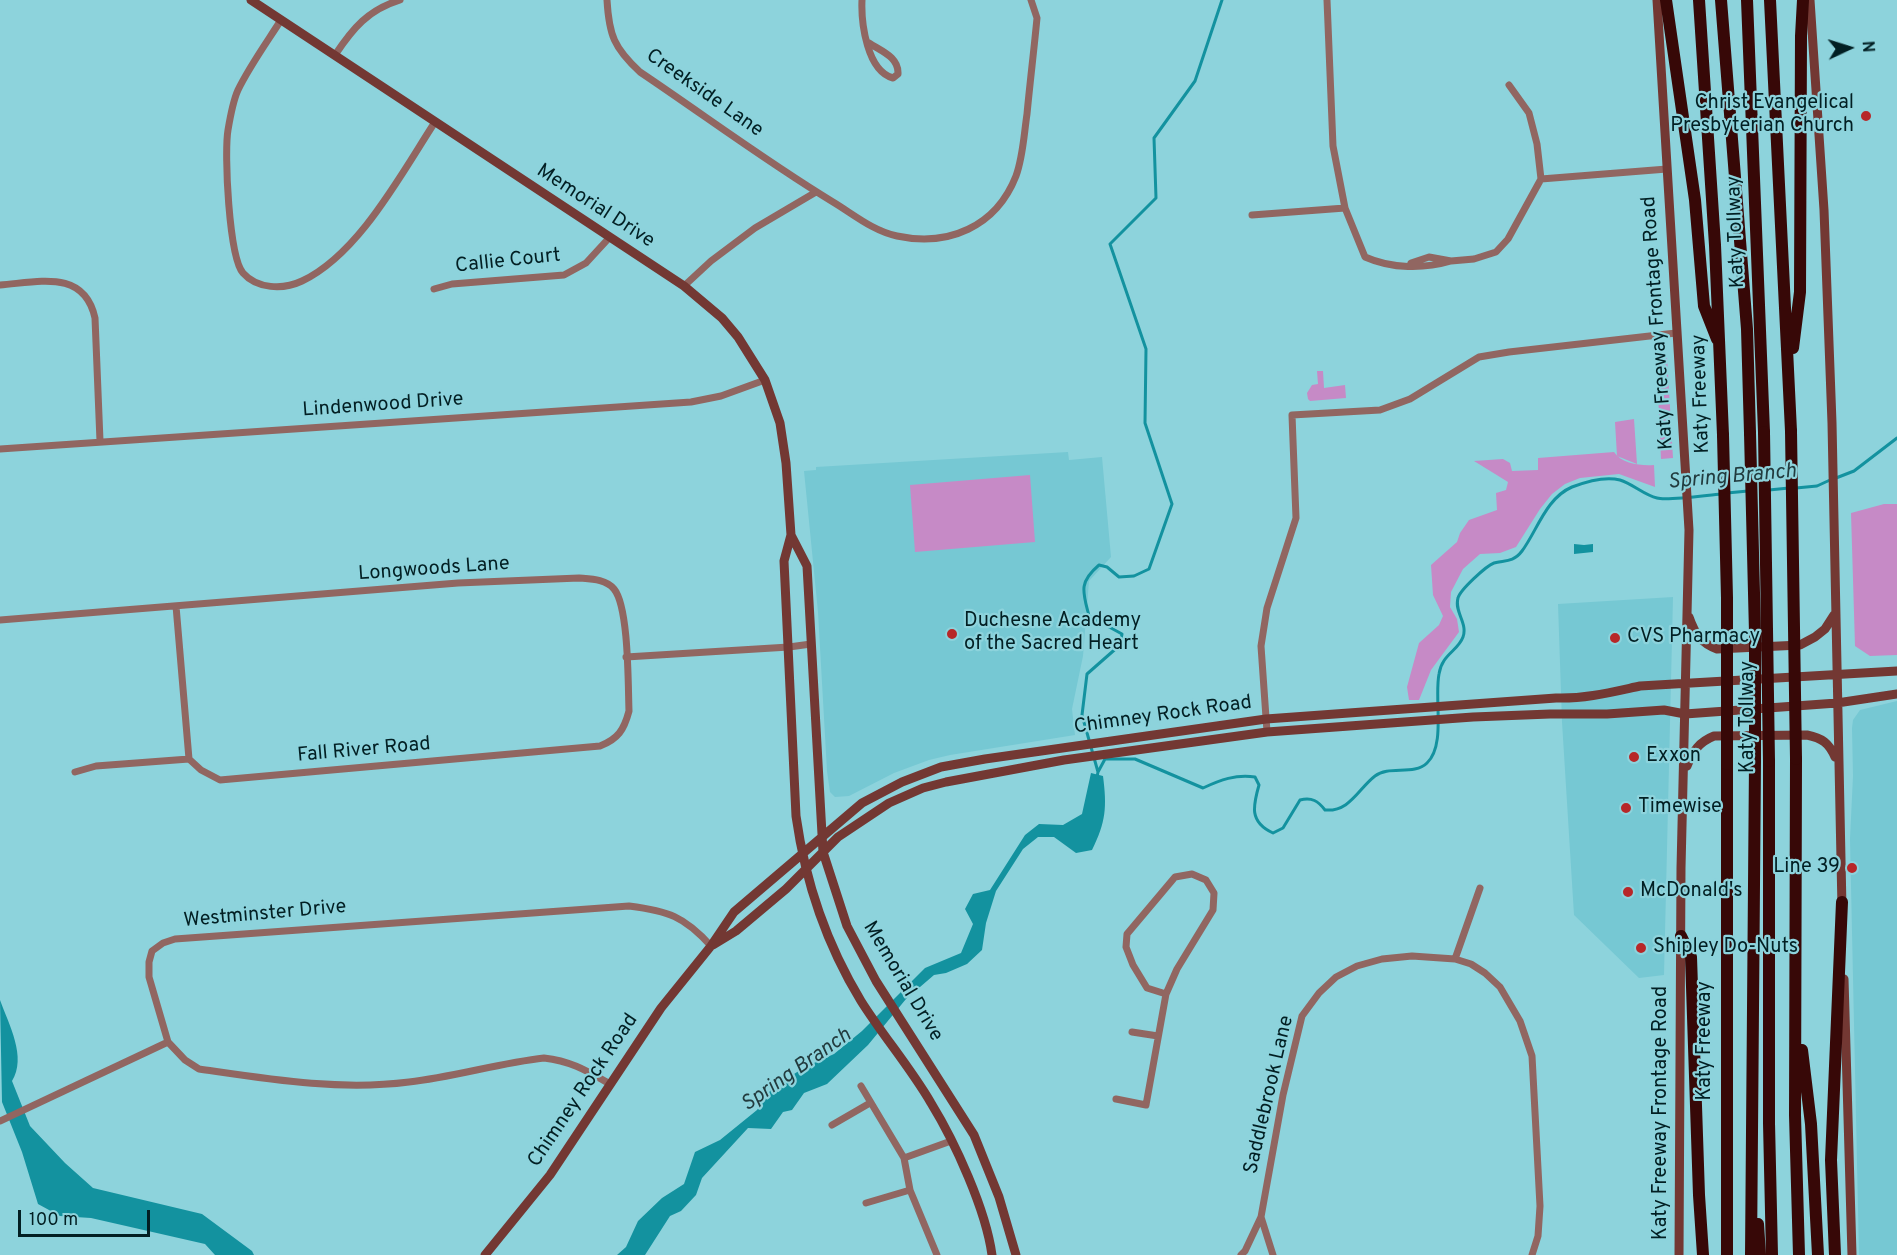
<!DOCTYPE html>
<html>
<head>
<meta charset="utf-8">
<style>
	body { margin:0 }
	#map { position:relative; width:1897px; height:1255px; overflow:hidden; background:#8dd3dc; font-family:Overpass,sans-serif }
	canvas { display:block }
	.north { position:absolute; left:1819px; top:18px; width:60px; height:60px; -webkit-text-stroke:4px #8dd3dc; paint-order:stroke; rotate:86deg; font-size:16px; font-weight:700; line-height:24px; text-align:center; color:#021f23 }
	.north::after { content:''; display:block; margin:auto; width:21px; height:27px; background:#021f23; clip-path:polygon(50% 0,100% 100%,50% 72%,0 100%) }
	.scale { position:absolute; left:18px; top:1210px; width:132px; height:27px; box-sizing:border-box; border:3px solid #021f23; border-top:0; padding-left:8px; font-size:18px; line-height:21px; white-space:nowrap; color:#021f23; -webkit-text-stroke:4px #8dd3dc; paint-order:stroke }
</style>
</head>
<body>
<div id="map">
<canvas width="1897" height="1255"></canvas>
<div class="north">N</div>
<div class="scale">100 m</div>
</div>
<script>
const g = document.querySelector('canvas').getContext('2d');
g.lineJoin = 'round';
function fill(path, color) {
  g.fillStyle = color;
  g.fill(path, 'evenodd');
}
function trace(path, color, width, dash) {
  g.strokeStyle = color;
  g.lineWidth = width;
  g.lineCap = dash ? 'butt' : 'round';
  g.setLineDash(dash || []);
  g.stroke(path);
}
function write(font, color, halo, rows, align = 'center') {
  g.font = font + ' Overpass,sans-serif';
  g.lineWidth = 4.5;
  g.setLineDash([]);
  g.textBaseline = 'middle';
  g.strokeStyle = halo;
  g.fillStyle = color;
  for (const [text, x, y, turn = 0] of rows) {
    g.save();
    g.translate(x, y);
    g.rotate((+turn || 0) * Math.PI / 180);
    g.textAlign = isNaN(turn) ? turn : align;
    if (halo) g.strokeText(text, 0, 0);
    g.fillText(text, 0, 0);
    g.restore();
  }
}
const built = new Path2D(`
	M1068,452l1,8 33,-3 9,100 -22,24 -6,75 -11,53 3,26 -125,20 -21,5 -35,13 -45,23 -14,1 -5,-5 -3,-21 -9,-159 -14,-141 12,-1v-3z
	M1673,597l-9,378 -25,3 -65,-63 -12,-193 -4,-118z
	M1897,701v554h-38l-9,-416 3,-63 -1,-48 1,-8 7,-10z`);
const green = new Path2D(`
	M1656,350h5l6,7 6,101 -12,1z
	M1317,371h6l1,17 21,-3 1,13 -36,3 -2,-2 -1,-6 5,-8 6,-1z
	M1634,419l3,45 -20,-8 -2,-34z
	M1614,452c8,12 27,14 40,13l1,22 -36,-13 -39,4 -15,6 -13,10 -12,15 -24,38 -16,6 -20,1 -17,15 -12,23 -1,15 7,12 2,13 -28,38 -12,30h-10l-2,-13 12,-44 20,-18 4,-9 -10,-21 -2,-30 26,-23 3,-9 9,-13 28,-10 -1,-17 10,-3 2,-8 -34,-21 29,-2 7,4 2,8 26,-1v-12z
	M1030,475l5,67 -120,10 -5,-67z
	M1884,504h13v151l-27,1 -15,-10 -4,-133z`);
const water = new Path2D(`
	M1574,544l10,1 9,-1v8l-19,2z
	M1091,773l12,3c4,31 3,46 -11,74l-16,3 -22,-16h-16l-15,12 -27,42 -10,32 -4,27 -15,14 -21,9 -12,2 -28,24 -38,46 -41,39 -23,9 -12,17 -9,2 -12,17 -23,-1 -46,50 -6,17 -15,16 -11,5 -25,39h-28l9,-8 12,-26 24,-23 22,-14 11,-32 25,-12 37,-30 15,-22 33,-21 29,-13 28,-23 63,-63 36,-15 12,-29 -8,-15 8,-15 17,-4 35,-55 14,-11 24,1 19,-11z
	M0,1000c9,25 27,57 12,81l18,45 35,37 28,25 109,26 50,37 2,4h-39l-10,-11 -114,-26 -31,-2 -22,-12 -16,-52 -20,-50z`);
const stream = new Path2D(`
	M1836,478l18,-7 43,-33
	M1796,488l21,-2 13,-6
	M1769,490l20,-2
	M1727,493l21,-2
	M1098,772l-16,-57 5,-41 33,-29 2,-11 -33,-18c-6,-24 -11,-33 10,-51l8,2 12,10 15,-1 15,-7 23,-65 -27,-81 1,-74 -36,-105 46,-46 -2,-60 41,-57 27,-81
	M1097,777l1,-5 7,-13h30l68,29c17,-8 33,-14 52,-11l4,8c-6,21 -10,37 14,48l10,-5 17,-28c12,-3 18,1 25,10 25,2 33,-21 50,-34 14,-11 39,0 52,-13 19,-18 7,-64 12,-89 3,-20 19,-23 24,-37 5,-14 -9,-25 -5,-39 2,-8 28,-32 36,-35 10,-3 19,0 28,-12 15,-20 24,-53 50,-64 13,-5 33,-11 48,-7 13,4 24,15 37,18 10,3 51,-3 64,-4`);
const street = new Path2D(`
	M607,0c2,35 7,48 33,72 64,43 127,90 193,130 20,12 40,29 64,34 51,11 99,-9 119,-60 7,-19 8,-42 11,-62 3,-32 7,-64 10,-96l-6,-18
	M862,0c-1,23 5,71 31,78l5,-4c1,-17 -17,-23 -29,-31
	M1327,0l6,146 12,62 20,49c27,12 59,12 86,4
	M281,20c-14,22 -32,47 -43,70 -5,11 -8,28 -10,40 -4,23 1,127 15,143 14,16 40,17 59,8 57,-27 99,-107 133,-159
	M335,55c18,-27 33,-45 65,-55
	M1509,85l20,28 8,31 4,35
	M1541,179l126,-10
	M1252,215l93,-7
	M1411,263l18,-6 22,4 23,-2 22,-7 12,-13 33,-60
	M0,285c39,-3 84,-16 95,33l5,123
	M684,286l27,-25 44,-33 61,-36
	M434,289l18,-5 112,-9 22,-12 23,-25
	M0,449l691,-47 30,-6 44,-16
	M0,620l458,-37 121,-5c12,1 27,1 35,11 15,18 14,97 15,122 -5,19 -11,28 -29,35l-380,34 -19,-10 -12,-11 -13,-153
	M626,657l163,-10 22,-3
	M1267,732l-6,-86 6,-38 29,-90 -4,-103 88,-5 30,-11 69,-42 30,-5 167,-19
	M75,772l21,-6 93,-7
	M1455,959l25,-71
	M1132,1032l26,4
	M610,1084c-23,-13 -39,-23 -66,-26 -45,5 -90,19 -135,24 -70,9 -141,-3 -210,-13l-14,-9 -17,-18 -19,-65v-15l3,-11 11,-8 12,-4 454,-33c39,5 55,10 82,40
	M861,1086l43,72 6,32 27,65
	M1116,1099l30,6 20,-111 11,-25 36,-59 1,-17 -8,-13 -14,-6 -17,3 -48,57 -1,13 7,18 14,23 19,6
	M0,1121l168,-79
	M832,1125l38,-22
	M904,1158l47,-17
	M866,1203l44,-13
	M1241,1255l4,-4 16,-34
	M1273,1255l-12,-38 22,-122 19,-79 17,-23 17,-16 21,-11 25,-7 30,-3 43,3 16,5 14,9 15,14 20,34 12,35 8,150 -2,30 -6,19`);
const secondary = new Path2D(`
	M251,0l433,286 38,32 16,19 27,43 15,43 6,40 5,72 -7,26 12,255c9,64 31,129 65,185 22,35 49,66 70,102 24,39 55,107 61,152
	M1657,0l32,530 -8,338 -2,387
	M1810,0l14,210 8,213 10,485
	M791,535l16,31 16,286 24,74 29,55 98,154 25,62 17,58
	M1689,617c6,17 12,26 28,32l83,-4 15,-8 10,-8 9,-14
	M1687,766c6,-15 12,-24 27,-30l93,-1c15,3 22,8 28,22
	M713,945l23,-14 50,-42 52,-52 51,-34 34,-15 23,-6 118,-22 203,-28 206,-15 77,-3h57l57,-4 21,4 152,-11 60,-9
	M1844,979l8,276
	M485,1255l65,-80 111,-167 50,-62 23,-34 128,-109 40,-21 39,-15 44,-8 281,-40 290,-21c29,1 56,-6 84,-12l257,-15`);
const highway = new Path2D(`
	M1666,0l29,200 9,106 13,33
	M1699,0l16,245 8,190
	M1721,0l26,329 3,104
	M1747,0l17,432
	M1770,0l21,431
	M1793,348l7,-56 1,-256 2,-36
	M1796,759l-1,356 4,140
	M1769,761v362l3,132
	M1681,936l10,21 8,238 4,60
	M1802,1050l9,74 7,131
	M1758,1224l2,31
	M1727,1255v-491
	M1751,1255l4,-494
	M1835,1255l-4,-95 11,-258`);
const highwayBridge = new Path2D(`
	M1791,431l5,328
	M1764,432l5,329
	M1750,433l5,200v128
	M1723,435l4,163v166`);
const markers = [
	[1866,116,6,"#b72728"],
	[952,634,6,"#b72728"],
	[1615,638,6,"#b72728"],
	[1634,757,6,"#b72728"],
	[1626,808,6,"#b72728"],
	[1852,868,6,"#b72728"],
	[1628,892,6,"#b72728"],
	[1641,948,6,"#b72728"]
];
const streetNames = [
	["Creekside Lane",704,94,35],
	["Memorial Drive",595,207,33],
	["Katy Tollway",1737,232,-92],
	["Callie Court",508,262,-6],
	["Katy Freeway Frontage Road",1659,323,-94],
	["Katy Freeway",1702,394,-92],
	["Lindenwood Drive",383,406,-4],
	["Longwoods Lane",434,570,-4],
	["Chimney Rock Road",1163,716,-8],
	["Katy Tollway",1749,717,-90],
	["Fall River Road",364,751,-5],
	["Westminster Drive",265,915,-5],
	["Memorial Drive",902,982,59],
	["Katy Freeway",1706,1041,-90],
	["Chimney Rock Road",584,1091,-56],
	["Saddlebrook Lane",1270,1095,-77],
	["Katy Freeway Frontage Road",1662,1113,-90]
];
const poiNames = [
	["Christ Evangelical",1854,104,"right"],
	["Presbyterian Church",1854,127,"right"],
	["Duchesne Academy",964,622],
	["of the Sacred Heart",964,645],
	["CVS Pharmacy",1627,638],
	["Exxon",1646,757],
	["Timewise",1638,808],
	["Line 39",1840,868,"right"],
	["McDonald's",1640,892],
	["Shipley Do-Nuts",1653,948]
];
const waterNames = [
	["Spring Branch",1732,478,-5],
	["Spring Branch",797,1071,-35]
];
fill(built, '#76c8d3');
fill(green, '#c68ac6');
fill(water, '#13929f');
trace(stream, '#13929f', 3);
trace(street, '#916661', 7);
trace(secondary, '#733833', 9);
trace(highway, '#370807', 12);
trace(highwayBridge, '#370807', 12);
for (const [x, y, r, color] of markers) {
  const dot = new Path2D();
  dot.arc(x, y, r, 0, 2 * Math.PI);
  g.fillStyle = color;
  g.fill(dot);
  trace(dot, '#8dd3dc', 2);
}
write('20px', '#021f23', '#8dd3dc', streetNames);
write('20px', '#021f23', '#8dd3dc', poiNames, 'left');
write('italic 21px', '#223b3e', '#8dd3dc', waterNames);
</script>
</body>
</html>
